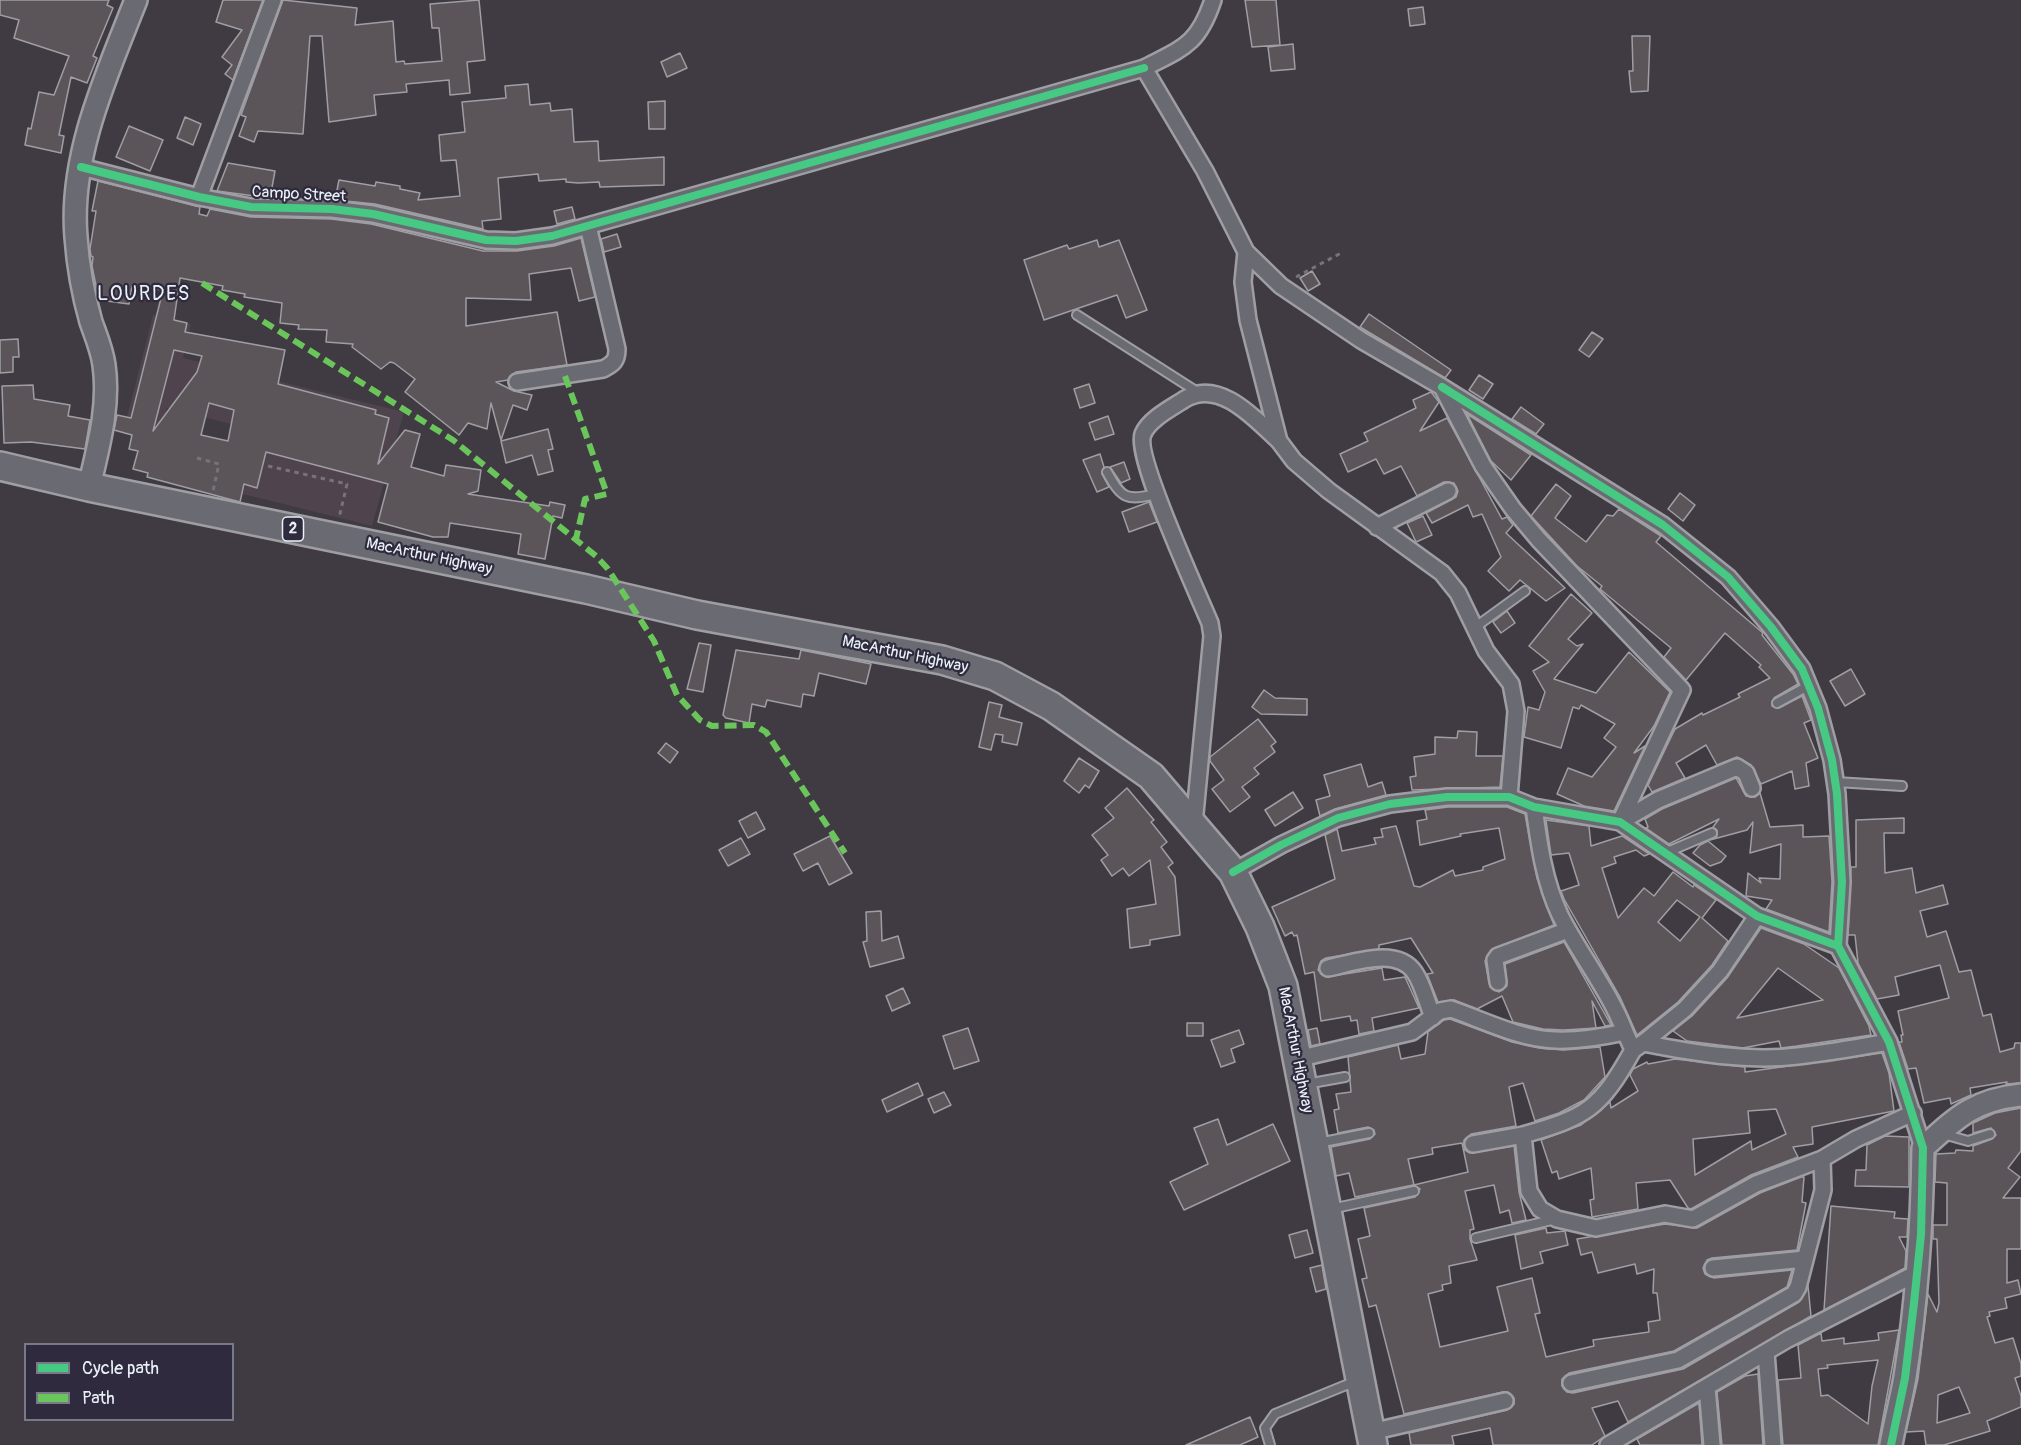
<!DOCTYPE html>
<html>
<head>
<meta charset="utf-8">
<style>
	body { margin:0 }
	#map { position:relative; width:2021px; height:1445px; overflow:hidden; background:#403a42; font-family:Pangolin,sans-serif }
	canvas { display:block }
	.legend { position:absolute; left:24px; top:1343px; width:210px; height:78px; box-sizing:border-box; background:#2f2a3d; border:2px solid #797a88; margin:0; padding:8px 10px; list-style:none; font-size:18px; color:#e8f1f8 }
	.legend li { display:flex; align-items:center; gap:12px; height:30px }
	.legend b { width:30px; border:2px solid #797a88 }
</style>
</head>
<body>
<div id="map">
<canvas width="2021" height="1445"></canvas>
<ul class="legend">
<li><b style="height:8px;background:#46c982"></b>Cycle path</li>
<li><b style="height:8px;background:#6ac65a"></b>Path</li>
</ul>
</div>
<script>
const g = document.querySelector('canvas').getContext('2d');
g.lineJoin = 'round';
function fill(path, color) {
  g.fillStyle = color;
  g.fill(path, 'evenodd');
}
function trace(path, color, width, dash) {
  g.strokeStyle = color;
  g.lineWidth = width;
  g.lineCap = dash ? 'butt' : 'round';
  g.setLineDash(dash || []);
  g.stroke(path);
}
function write(font, color, halo, rows, align = 'center') {
  g.font = font + ' Pangolin,sans-serif';
  g.lineWidth = 4.5;
  g.setLineDash([]);
  g.textBaseline = 'middle';
  g.strokeStyle = halo;
  g.fillStyle = color;
  for (const [text, x, y, turn = 0] of rows) {
    g.save();
    g.translate(x, y);
    g.rotate((+turn || 0) * Math.PI / 180);
    g.textAlign = isNaN(turn) ? turn : align;
    if (halo) g.strokeText(text, 0, 0);
    g.fillText(text, 0, 0);
    g.restore();
  }
}
const built = new Path2D(`
	M153,315l38,9 -8,34 221,54 -32,114 -129,-32 16,-63 -92,-23 -5,18 -35,-9z`);
const building = new Path2D(`
	M0,0h109l-2,5 6,3 -20,48 4,2 -10,25 -16,-6 -12,58 5,1 -3,17 -36,-8 3,-17 3,1 8,-37 15,3 15,-39 -55,-18 5,-18 -19,-5z
	M223,0h40l-30,80 -8,-6 7,-9 -10,-8 20,-27 -26,-8z
	M283,0l74,8 -2,17 38,-4 3,41 8,-1 1,3 37,-3 -3,-33h-7l-2,-24 49,-4 6,60 -18,2 3,31 -20,2 -1,-15 -43,4 1,8 -33,3 2,20 -47,7 -7,-86h-12l-7,98 -45,-3 -4,11 -15,-6 7,-19 -5,-2z
	M1245,0h31l4,45 -28,2z
	M1423,7l2,17 -15,2 -2,-17z
	M1632,36h18l-2,55 -17,1 -2,-21h4z
	M1293,44l2,25 -24,2 -3,-24z
	M680,53l7,15 -20,9 -6,-15z
	M528,84l2,21 20,-2 1,8 21,-2 2,33 24,-1 1,20 65,-4v28l-64,2 -1,-5 -21,1 -12,-1v-3l-27,2 -1,-7 -40,4 3,41 -19,2 1,8 -108,-25 -40,-4 4,-20 36,6 1,-4 24,4v3l20,4 -2,7 42,-4 -4,-36 -15,1 -2,-26 26,-3 -3,-30 44,-4 -1,-12z
	M665,101v28h-16l-1,-27z
	M185,117l16,7 -8,21 -16,-7z
	M129,126l34,14 -13,31 -34,-14z
	M228,163l47,8 -5,27 -53,-7z
	M98,181l102,26 -1,7 8,2 3,-7 41,8 80,2 40,5 112,27h34l37,-5 27,-8 14,59 -16,4 -8,-33 -42,6 2,26 -65,-2v28l91,-14 10,53 -51,7 -8,8 -12,2 18,9 18,4 -5,15 -14,-5 -12,35 -10,-37 -4,26 -19,-6 -9,12 -54,-43 10,-13 -21,-16 -4,-1 -9,7 -29,-22 1,-3 -27,-2 1,-12 -29,-1 1,-4 -19,-2 2,-20 -38,-6 1,-3 -23,-4 1,-4 -43,-8 -6,42 13,3 -2,9 100,18 -7,34 98,26 -1,4 14,4 -11,46 27,-34 15,4 -9,33 33,9 2,-11 35,5 -3,21 -10,3 81,12 1,-4 15,3 -3,13 -9,-2 -8,43 -27,-5 3,-20 -71,-11 -2,14h-15l-55,-15 10,-38 -122,-32 -9,36 -13,-4 -4,18 -93,-25 1,-4 -15,-4 5,-18 -9,-2 3,-14 -18,-5 3,-15 14,3 32,-128 -31,-4 -3,18 -30,-4 -7,-34 1,-9 -2,-1 -1,-7 6,-38h-4zM174,350l28,6 -5,16 -44,59zM209,403l25,7 -6,31 -27,-6z
	M572,207l3,12 -18,5 -3,-13z
	M617,234l4,13 -17,5 -3,-13z
	M1097,240l2,7 20,-7 28,70 -21,8 -9,-23 -73,25 -20,-60 43,-15 2,4z
	M1312,271l8,13 -12,7 -8,-13z
	M1369,314l82,56 -6,8 -85,-51z
	M1592,332l11,7 -14,18 -10,-7z
	M18,339l1,18h-6v15l-13,1v-33z
	M1479,375l14,9 -10,15 -14,-9z
	M1089,384l6,19 -15,5 -6,-19z
	M33,385l1,14 36,6 -2,11 22,4 -5,29 -54,-7 -27,1 -2,-57z
	M1431,392l8,10 -19,29 27,-13 55,101 5,-2 6,8 -7,8 59,55 -19,13 -26,-21 -11,11 -21,-20 13,-14 -19,-43 -9,3 -5,-12 -36,18 -6,-10 30,-16 2,-6 -4,-8 -10,-1 -27,14 -16,-30 -17,8 -8,-15 -28,13 -8,-18 28,-13 -4,-8 52,-25 -3,-8z
	M1521,407l23,17 -8,10 -24,-15z
	M1467,414l64,41 -20,25 -20,-19z
	M1108,416l6,18 -19,6 -6,-17z
	M548,429l5,20 -5,1 5,21 -15,4 -6,-20 -26,8 -5,-22z
	M1100,454l4,13 -2,7 7,13 -12,5 -14,-32z
	M1124,462l6,17 -9,4 -11,-16z
	M1556,484l15,12 -16,22 31,24 21,-27 6,1 6,-7 42,27 -5,6 107,91 -1,2 31,39 5,10 -24,14 -2,8 7,2 23,-12 9,24 -7,3 14,35 -12,5 3,23 -14,3 -3,-18 -31,13 -10,-19 -14,-8 -20,8 -11,-20 -30,18 9,15 -33,14 -4,-7 27,-56 27,-16 1,2 37,-18 -2,-3 32,-16 -11,-11 2,-2 -36,-32 -39,47 -22,-23 7,-9 -71,-59 2,-3 -25,-20 -46,-50z
	M1680,493l15,12 -12,16 -15,-12z
	M1149,502l8,20 -28,10 -7,-20z
	M1423,516l9,19 -16,7 -9,-19z
	M1571,594l21,19 -24,26 9,7 6,-2 -29,35 42,14 33,-41 41,40 -16,34 -20,27 11,-7 -31,65 -30,-5 -27,-12 11,-26 24,9 24,-30 -12,-9 11,-14 -34,-19 -2,4 -6,-2 -12,41 -37,-11 4,-30 11,3 6,-18 -12,-21 16,-9 -20,-16z
	M1507,611l8,12 -14,10 -8,-11z
	M699,643l12,2 -8,47 -16,-3z
	M736,650l63,9 2,-9 70,14 -5,20 -47,-11 -5,23 -11,-2 -2,13 -34,-7 -2,7 -13,-3 -3,19 -23,-5 -3,-3z
	M1851,669l14,25 -20,12 -15,-25z
	M1264,690l11,8 32,1v16l-46,-1 -9,-7z
	M989,702l13,3 -3,12 23,6 -5,22 -15,-3 1,-7 -8,-1 -4,16 -12,-3z
	M1258,719l18,23 -5,4 4,6 -21,16 5,6 -17,13 8,10 -20,15 -18,-23 12,-9 -14,-19v-4z
	M1458,731l19,1 -1,24h27l-3,31 -88,3 -2,-13 6,-1 -2,-19 21,-3v-17l22,1z
	M666,743l12,9 -8,11 -12,-10z
	M1079,758l20,13 -10,17 -4,-3 -6,8 -15,-12z
	M1361,764l7,23 14,-5 4,13 -51,14 -15,7 -4,-16 14,-4 -6,-21z
	M1736,778l10,18 9,1 5,-4 10,34 33,-2v12l26,-1 3,46 -3,50 -63,-23 6,-9 -26,-4 2,-23 13,10 -2,-5 21,1 1,-35 -31,9 3,-31 -6,8 -37,10 7,-4v-6l-4,-3 6,-8 -50,25 -23,-16 2,-1 -3,-8 17,-10z
	M1127,788l27,32 -3,2 16,20 -6,5 12,16 -5,4 7,10 5,58 -30,5v5l-20,3 -3,-39 29,-5 -6,-44 -21,16 -6,-8 -11,8 -11,-16 7,-5 -16,-20 22,-17 -9,-10z
	M1293,792l10,16 -28,18 -10,-16z
	M1448,807h59l18,7 12,64 17,47 -63,25 -6,11 5,26 9,5 8,-6 -2,-22 59,-22 47,83 -6,1 -13,-25 4,27 -32,2 -21,-1 -30,-7 -11,-26 -25,13 -23,-9 -16,2 -11,-28 6,-1 -22,-35 -32,7v4l-53,9 -5,3 -3,9 8,7 56,-9 2,12 21,-3 14,31 -47,10 2,13 -15,3 -2,-14 -6,1 -1,-5 -29,5 -7,-49 -9,2 -8,-39 -3,1 -2,-4 -7,4 -13,-29 63,-28 -10,-44 12,-6 5,22 34,-7 -2,-6 9,-1 -2,-8 15,-3 18,60 6,1 33,-17 2,6 28,-6v-3l22,-8 -6,-31 -39,6 1,2 -41,9 -3,-24 10,-2 -2,-9z
	M756,812l9,17 -17,9 -9,-17z
	M1904,818v15h-20l1,40 27,-5 4,25 27,-8 5,19 -28,7 7,26 19,-6 13,41 12,-2 12,46 8,-2 9,38 14,-4 1,-5h6v40l-15,1 1,-2 -37,6 1,7 -20,9 -1,-6 -26,5 -8,-35 -8,1 -9,-27h3l-1,-7h2l-5,-24 51,-13 -9,-33 -45,12 4,18 -22,4 -19,-36 -3,-28h-7l3,-68h5v-47z
	M1546,820l43,6 2,20 31,-10 27,18 -5,2 -8,-6 -22,7 2,6 -14,5 16,50 26,-30 10,8 19,-24 20,15 1,-2 22,15 -14,18 26,23 -16,24 -34,37 -41,33 -17,-38 -56,-98 -3,-8 18,-6 -10,-32 -18,2zM1677,900l23,17 -20,24 -22,-19z
	M830,836l22,37 -23,12 -11,-22 -15,8 -9,-17z
	M741,838l9,16 -22,12 -9,-16z
	M1708,841l18,15 -5,6 -11,4 -17,-13 7,-8z
	M881,911l1,30 16,-5 6,22 -34,9 -7,-25 4,-1 -1,-29z
	M1761,928l43,16 35,24 30,58 2,9 -74,11 -16,2 -2,-7 -36,7 -56,-7 -14,-10 19,-15 35,-38zM1778,968l45,32 -86,18z
	M903,988l7,15 -18,8 -6,-15z
	M1450,1019l62,23 28,6 24,2 36,-3 5,30 -21,23 -25,13 -24,8 -12,-38 -14,4 7,39 -45,8 -7,6 1,10 5,3 44,-7 5,46 7,28 -14,3 -3,-13 -9,3 -6,-28 -29,6 9,38 -4,1v9l7,21 -28,6 2,17 -9,2 1,5 -15,4 12,53 68,-16 -11,-44 35,-9 8,35 -5,1 11,43 48,-11 -1,-6 56,-8 -1,-10 12,-2 -3,-27h-4l1,-24 -17,5 -2,-10 -37,9 -6,-21 -11,3 -4,-16 88,-15 32,4 63,-35 41,-16h3l-2,25 4,1 -9,47 -85,8 -5,2 -4,8 2,6 9,4 78,-8 -5,17 -113,64 -105,22 -7,6v7l5,6 6,1 110,-24 116,-67 9,-16 3,30 -183,106 -10,-21 -26,7 13,28 -13,9h-99l-3,-17 -38,8 2,9h-43l-2,-12 98,-23 7,-6v-6l-6,-6h-5l-99,22 -28,-109 -7,2 -7,-28 5,-1 -9,-39 12,-3 -6,-28 51,-11 5,-8 -7,-4 -58,12 -6,-24 -13,3 -5,-29 39,-8 5,-5 -1,-4 -6,-3 -30,6 -4,-23 5,-1 -3,-15 15,-2 -3,-35 50,-12 3,14 24,-5 3,-22 16,-12zM1462,1143l6,29 -54,13 -6,-26 25,-5 -1,-6z
	M1187,1023h16v13h-16z
	M968,1028l11,33 -25,8 -11,-33z
	M1317,1028l3,16 -9,2 -3,-16z
	M1239,1030l5,14 -13,5 4,13 -14,5 -10,-27z
	M1882,1053l7,20 5,38 -82,16 1,17 -20,3 5,10 -47,18 -60,34 -3,-1 -18,-28 -34,3 2,26 -46,8 -2,-17 4,-1 -3,-31 -32,11 -2,-8 -5,2 -11,-33 40,-15 29,-23 1,6 27,-17 -8,-16 3,-6 14,-7 1,2 27,-5 70,8v5zM1776,1109l10,25 -34,16 -1,-9 -56,34 -2,-36 57,-6 -2,-22z
	M918,1083l5,12 -36,17 -5,-12z
	M944,1092l7,13 -17,8 -6,-14z
	M2021,1108v43l-13,17 12,9 -17,21h18v51h-14v34l11,-3 3,14 -16,4 2,10 -18,4 1,4 -3,1 8,26 18,-5 8,26v12l-6,2 6,18v11l-34,14 3,10 -46,14h-18l-2,-14 -18,1 12,-53 10,-85 9,18 2,-9 -2,-64h-4v-14h14v-42l-12,-1 1,-28 19,-1 1,-3 17,1v-5l19,-7 4,-4 -5,-7 -18,5v-10l22,-10zM1959,1387l11,26 -33,10 1,-28z
	M1218,1119l9,26 46,-21 17,37 -106,49 -14,-28 38,-18 -14,-36z
	M1885,1136l24,1v50l-54,-1 1,-16h10l1,-25z
	M1831,1206l64,6 -1,6 14,1 -1,18h-8l7,14 -1,17 -81,42z
	M1546,1228l1,5 18,-2 3,14 -28,7 3,11 -22,6 -6,-34z
	M1307,1230l6,23 -18,5 -6,-23z
	M1322,1265l4,24 -10,3 -6,-24z
	M1899,1330l-21,115h-95l-5,-65 23,-2 -3,-33 23,-12 1,8 22,-3v6l35,-4 -1,-7zM1878,1360l-6,26 -4,38 -40,-29 -7,1 -3,-27 10,-1 -1,-3z
	M1758,1374l5,71h-41l-5,-53 28,-16z
	M1699,1403l3,42h-62l-3,-6z
	M1250,1417l8,20 -18,8h-54z`);
const path = new Path2D(`
	M1296,277l45,-24
	M197,458l22,6 -6,27
	M268,466l79,18 -8,34`);
const lane = new Path2D(`
	M1077,315l122,78
	M1107,472c15,27 19,29 50,22
	M1474,628l51,-37
	M1777,703l31,-17
	M1836,782l66,4
	M1665,853l47,-20
	M1306,1084l39,-7
	M1943,1134l25,7 22,-7
	M1318,1143l51,-10
	M1331,1209l83,-18
	M1476,1238l80,-19
	M1270,1445l-5,-17 10,-14 81,-33`);
const street = new Path2D(`
	M1213,0c-15,45 -30,48 -69,68l61,103 41,81 35,34 80,54 81,47 41,79 30,43 26,31 143,150 -62,132
	M81,167l118,30 52,10 81,2 41,5 113,26 30,1 36,-5 592,-168
	M199,197l74,-197
	M1246,252l-3,30 5,38 31,121 15,20 35,30 113,82 16,20 28,58 25,33 5,27 -7,86
	M517,382l86,-13c10,-5 14,-8 14,-20l-29,-123
	M1442,387l221,138 65,52 43,50 31,42 16,39 14,52 5,34 5,88 -4,64
	M1377,527l71,-36
	M1534,807c5,37 10,74 26,108 20,40 49,75 65,117
	M1620,822l38,-22 79,-33 9,6 6,15
	M1194,824l18,-188 -2,-13c-12,-29 -76,-168 -67,-189 6,-15 30,-27 42,-35 35,-21 71,21 94,42
	M1233,872l48,-27 57,-27 52,-14 57,-7h62l25,10 86,15 137,94 81,30 51,96 34,106
	M1328,968c26,-5 69,-22 87,5 8,12 12,30 18,44
	M1498,982l-3,-22 3,-4 70,-26
	M1643,1043l42,-34 35,-38 37,-55
	M1633,1050c-33,59 -46,67 -110,85l6,56 11,18 17,10 39,9 69,-14 28,5 63,-35 66,-25
	M1297,1059l115,-27 28,-21 11,-2c32,11 69,30 104,31 24,1 47,-3 70,-8l8,18 10,-7c51,10 104,19 155,13 31,-3 61,-9 91,-14
	M1473,1144l50,-9
	M1713,1268l92,-9
	M1766,1352l7,93
	M1571,1383l107,-23 116,-66 4,-7 25,-97 -1,-31 34,-20 57,-26
	M1707,1387l5,58
	M1371,1432l134,-31
	M1608,1445l180,-106 129,-66`);
const secondary = new Path2D(`
	M89,487c9,-39 21,-81 15,-122 -2,-15 -8,-29 -13,-43 -8,-28 -13,-57 -15,-85 -7,-81 31,-163 60,-237
	M1891,1445c4,-23 10,-45 14,-68 12,-76 17,-152 18,-229 34,-31 51,-48 98,-53`);
const highway = new Path2D(`
	M0,466l89,21 497,102 111,26 245,45 53,16 56,30 100,70 82,96 27,55 23,59 90,459`);
const quiet = new Path2D(`
	M202,283l251,157 143,116 12,13 46,72 23,54 23,25 12,6 42,-1 12,7 79,121
	M565,376l42,118 -22,5 -9,40`);
const cycleway = new Path2D(`
	M81,167l118,30 52,10 81,2 41,5 113,26 30,1 36,-5 592,-168
	M1442,387l221,138 65,52 43,50 31,42 16,39 14,52 5,34 5,88 -4,64
	M1233,872l48,-27 57,-27 52,-14 57,-7h62l25,10 86,15 137,94 81,30 51,96 34,106 -2,87 -7,68 -9,75 -14,67`);
const shields = [
	[293,529,21]
];
const shieldNames = [
	["2",293,529]
];
const streetNames = [
	["Campo Street",299,195,3],
	["MacArthur Highway",429,557,12],
	["MacArthur Highway",905,655,12],
	["MacArthur Highway",1295,1050,79]
];
const quarterNames = [
	["LOURDES",144,295]
];
fill(built, '#4f434e');
fill(building, '#5b5559');
trace(building, '#9f9ea3', 1.5);
trace(lane, '#9f9ea3', 12);
trace(street, '#9f9ea3', 20);
trace(secondary, '#9f9ea3', 26);
trace(highway, '#9f9ea3', 32);
trace(path, '#757479', 3, [4.5, 4.5]);
trace(lane, '#6a6b72', 8);
trace(street, '#6a6b72', 15);
trace(secondary, '#6a6b72', 21);
trace(highway, '#6a6b72', 27);
trace(quiet, '#6ac65a', 6, [12, 6]);
trace(cycleway, '#46c982', 8);
for (const [x, y, w] of shields) {
  const box = new Path2D();
  box.roundRect(x - w / 2, y - 12, w, 24, 4.5);
  g.fillStyle = '#2f2a3d';
  g.fill(box);
  trace(box, '#e8f1f8', 1.5);
}
write('bold 15px', '#e8f1f8', null, shieldNames);
write('16px', '#e8f1f8', '#2f2a3d', streetNames);
g.letterSpacing = '1.5px';
write('20px', '#e8f1f8', '#2f2a3d', quarterNames);
g.letterSpacing = '0px';
</script>
</body>
</html>
